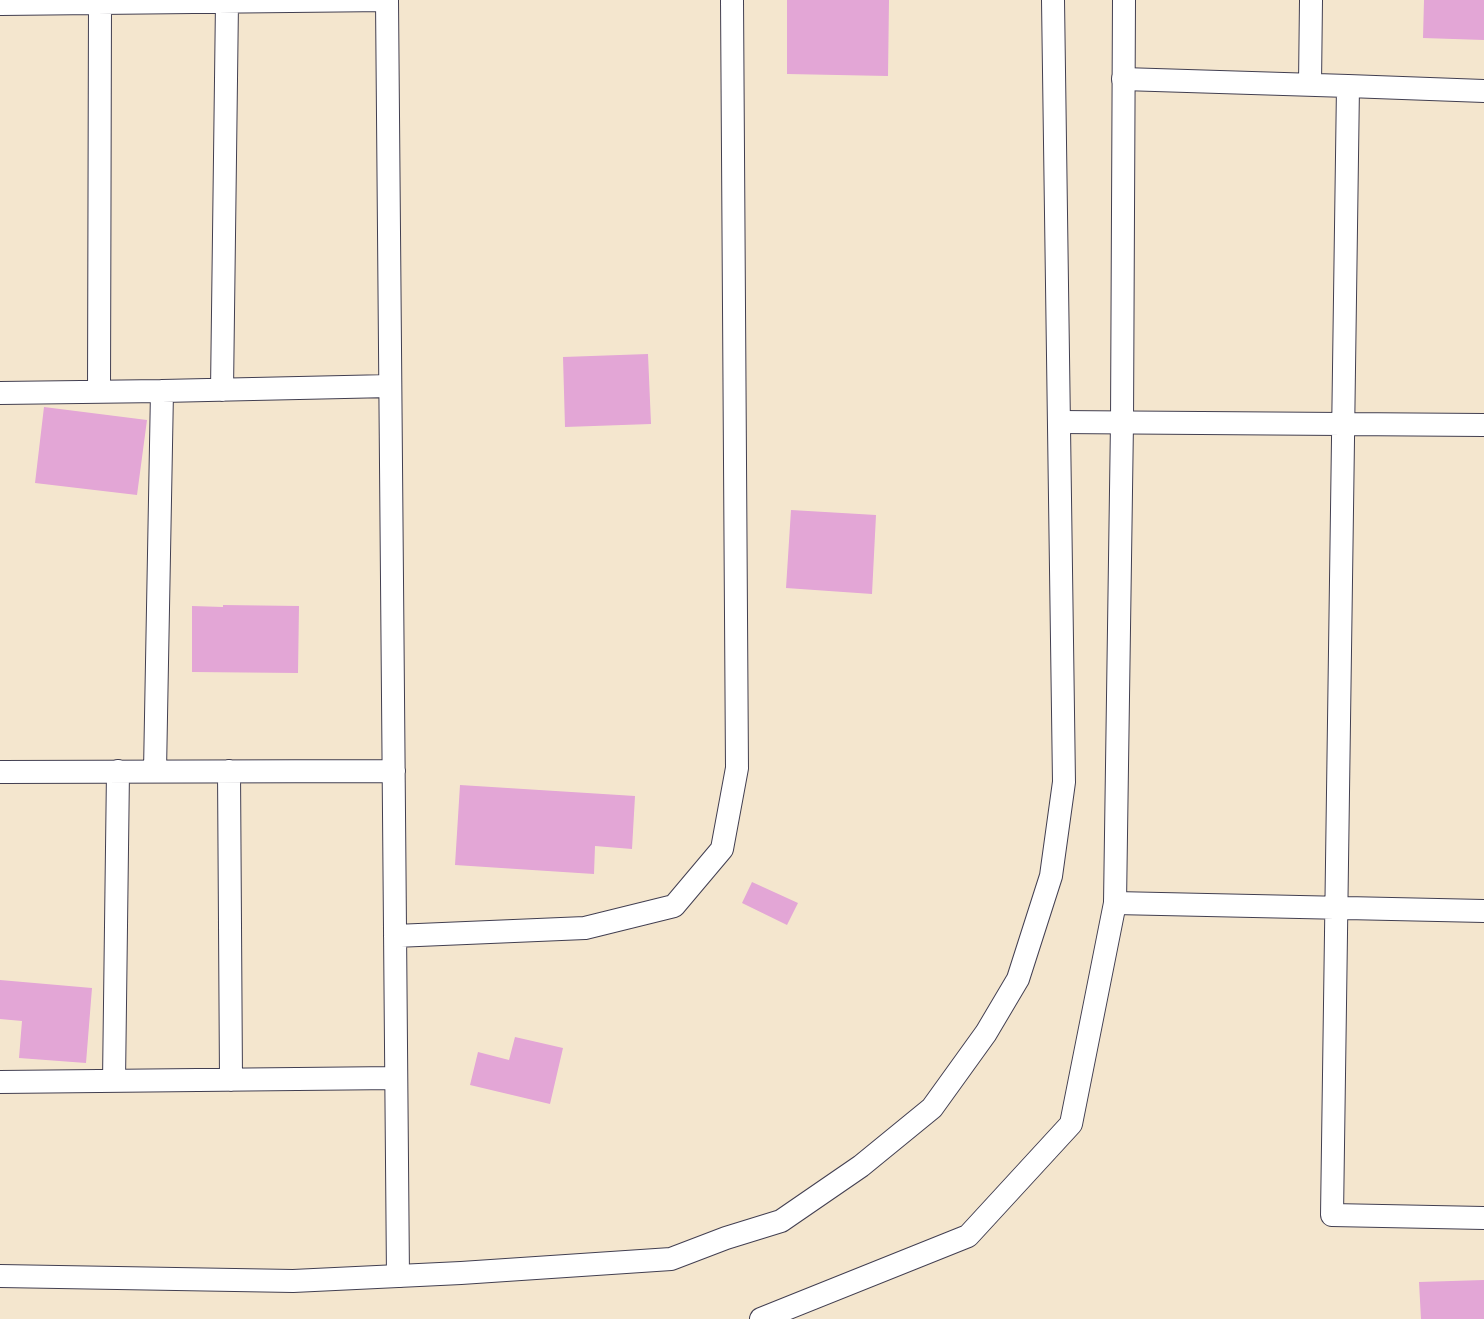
<!DOCTYPE html>
<html>
<head>
<meta charset="utf-8">
<style>
	body { margin:0 }
	canvas { display:block; background:#f4e6ce }
</style>
</head>
<body>
<canvas width="1484" height="1319"></canvas>
<script>
const g = document.querySelector('canvas').getContext('2d');
g.lineJoin = 'round';
function fill(path, color) {
  g.fillStyle = color;
  g.fill(path, 'evenodd');
}
function trace(path, color, width, dash) {
  g.strokeStyle = color;
  g.lineWidth = width;
  g.lineCap = dash ? 'butt' : 'round';
  g.setLineDash(dash || []);
  g.stroke(path);
}
const building = new Path2D(`
	M787,0h102l-1,76 -101,-2z
	M1424,0h60v40l-61,-2z
	M648,354l3,70 -86,3 -2,-70z
	M44,407l103,13 -10,75 -102,-12z
	M791,510l85,5 -4,79 -86,-6z
	M223,605l76,1 -1,67 -106,-1v-66l31,1z
	M460,785l175,11 -3,53 -37,-3 -1,28 -139,-9z
	M752,882l46,21 -11,22 -45,-22z
	M0,980l92,8 -6,75 -67,-5 3,-37 -22,-2z
	M515,1037l48,11 -13,56 -80,-19 8,-33 31,8z
	M1484,1280v39h-63l-2,-37z`);
const minor = new Path2D(`
	M387,0l11,1276
	M0,4l387,-4
	M1123,79l225,7
	M1310,84l1,-84
	M1484,91l-136,-5 -16,1129 152,3
	M222,390l5,-388
	M99,391l1,-388
	M162,391l228,-5
	M0,393l162,-2 -7,380
	M1059,422l425,3
	M229,771l2,309
	M0,772l394,-1
	M1115,903l369,8
	M395,936l190,-8 89,-22 48,-57 15,-81 -5,-768
	M114,1081l4,-310
	M0,1082l396,-4`);
const tertiary = new Path2D(`
	M0,1276l293,5 168,-8 210,-14 55,-21 55,-17 80,-55 71,-58 54,-75 32,-54 33,-103 13,-94 -11,-782
	M761,1319l207,-83 103,-112 44,-221 7,-481 2,-422`);
fill(building, '#e3a6d6');
trace(minor, '#423f51', 24);
trace(tertiary, '#423f51', 24);
trace(minor, '#fff', 22);
trace(tertiary, '#fff', 22);
</script>
</body>
</html>
